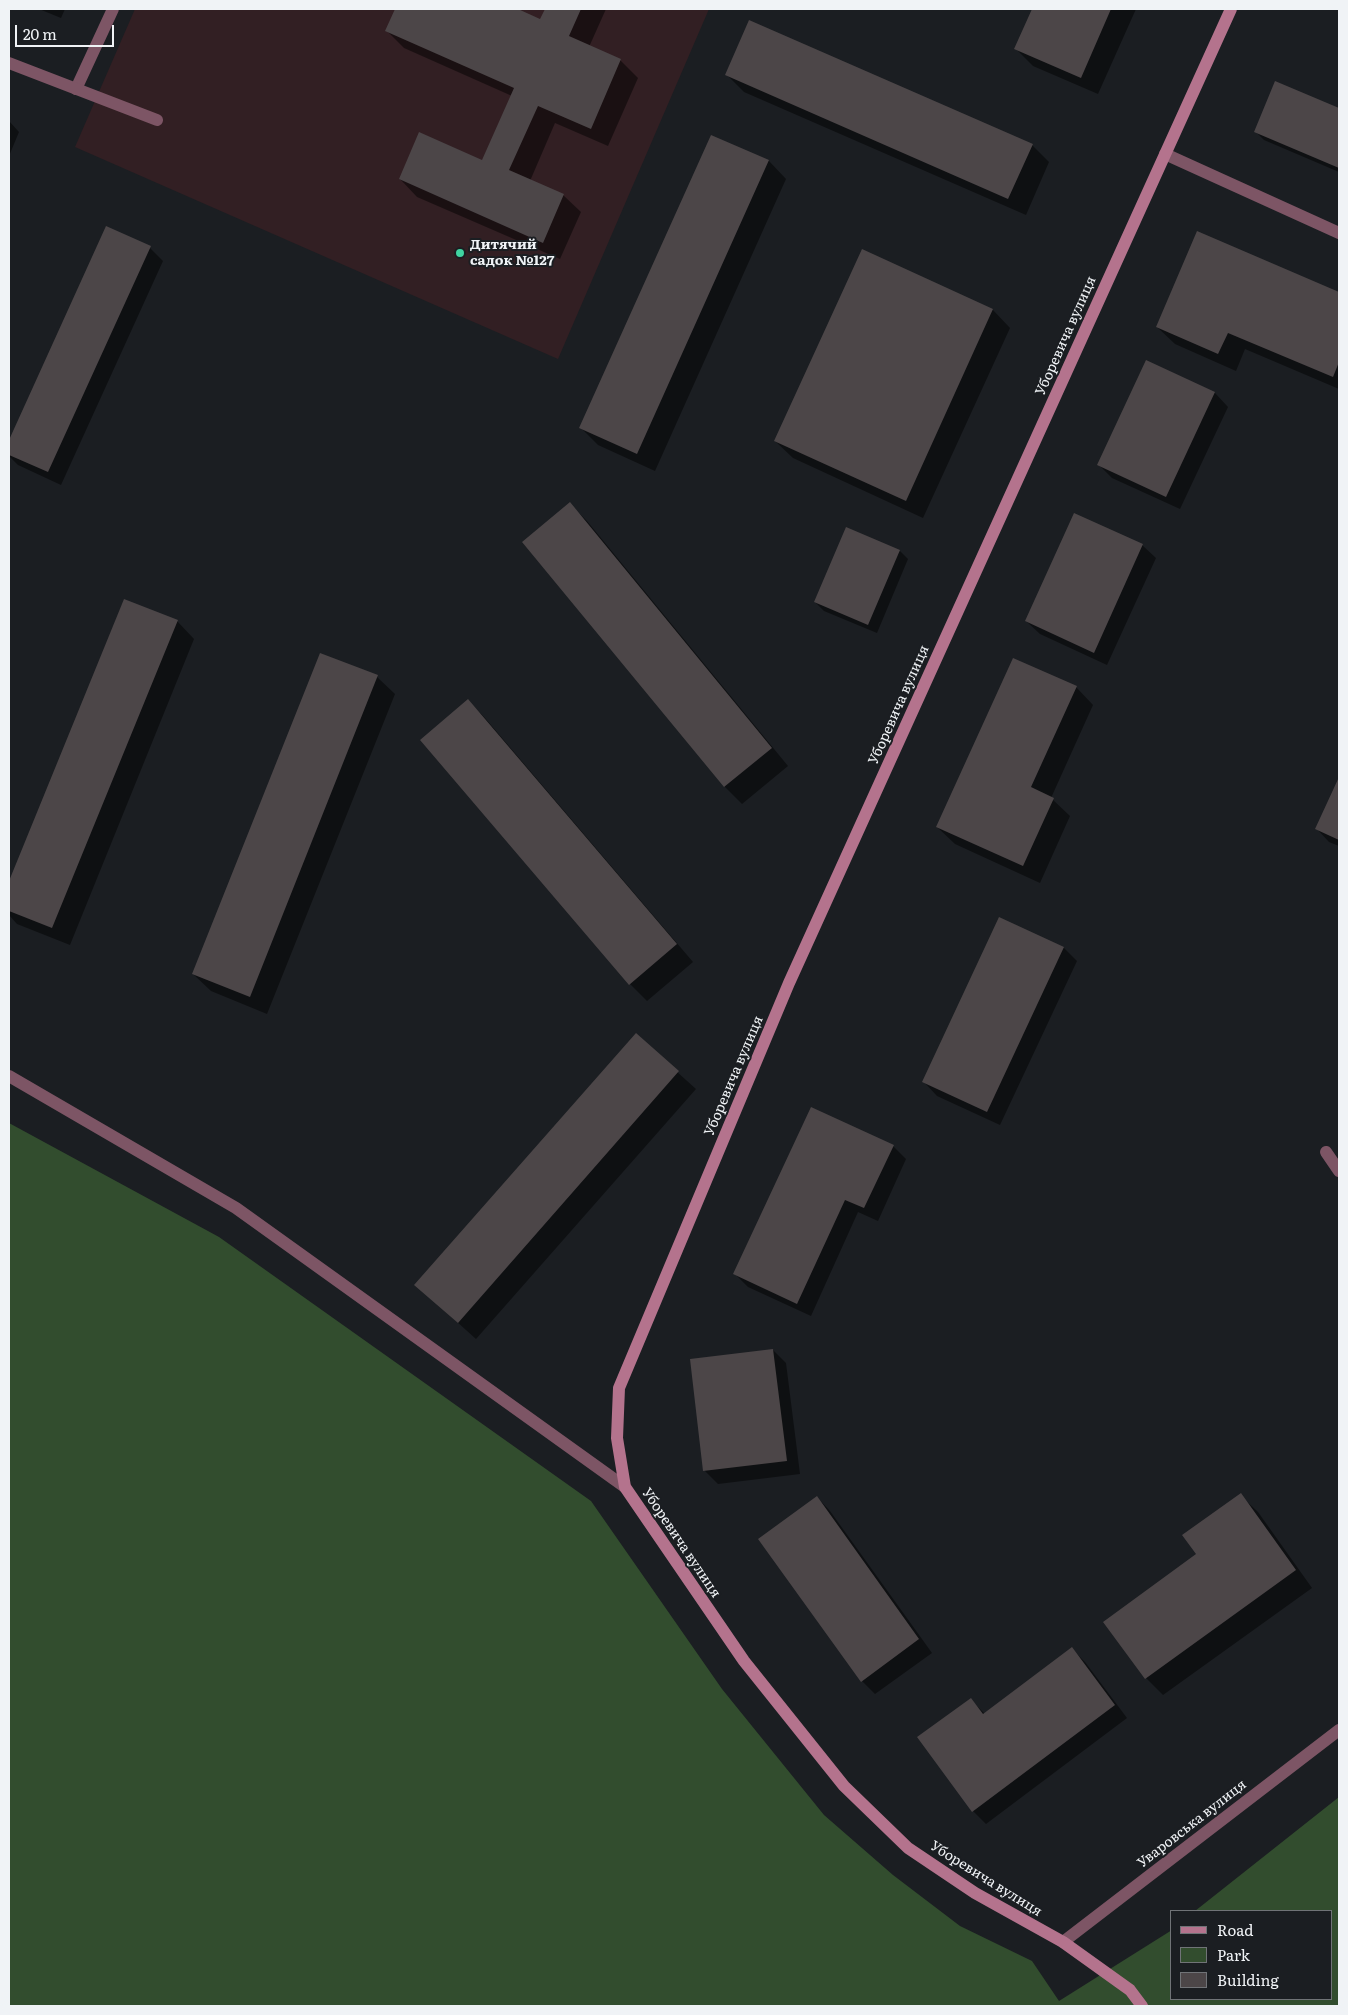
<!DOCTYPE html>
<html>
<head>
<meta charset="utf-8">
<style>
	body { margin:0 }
	#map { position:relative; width:1348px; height:2015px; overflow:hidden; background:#1b1e22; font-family:Literata,serif }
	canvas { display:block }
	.frame { position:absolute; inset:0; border:10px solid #f0f3f6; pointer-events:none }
	.legend { position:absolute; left:1170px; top:1910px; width:162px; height:90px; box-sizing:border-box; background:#1b1e22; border:1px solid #707377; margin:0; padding:6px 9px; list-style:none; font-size:15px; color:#f0f3f6 }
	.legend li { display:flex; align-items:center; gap:10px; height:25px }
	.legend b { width:25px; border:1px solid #707377 }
	.scale { position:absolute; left:15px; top:25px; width:99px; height:22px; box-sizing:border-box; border:2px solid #f0f3f6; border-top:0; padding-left:6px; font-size:15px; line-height:18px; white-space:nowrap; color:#f0f3f6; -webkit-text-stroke:4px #1b1e22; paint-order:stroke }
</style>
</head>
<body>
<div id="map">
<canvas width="1348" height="2015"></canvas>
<div class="frame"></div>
<ul class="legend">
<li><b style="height:6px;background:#b4738d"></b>Road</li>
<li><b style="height:14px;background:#324d2e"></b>Park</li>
<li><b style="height:14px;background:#4c4648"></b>Building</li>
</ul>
<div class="scale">20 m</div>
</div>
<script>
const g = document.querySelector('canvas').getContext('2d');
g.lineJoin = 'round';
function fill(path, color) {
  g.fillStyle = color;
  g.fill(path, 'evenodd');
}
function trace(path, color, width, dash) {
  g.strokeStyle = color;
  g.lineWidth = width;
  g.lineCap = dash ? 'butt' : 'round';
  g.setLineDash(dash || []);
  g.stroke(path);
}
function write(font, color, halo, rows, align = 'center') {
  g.font = font + ' Literata,serif';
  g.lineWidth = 4;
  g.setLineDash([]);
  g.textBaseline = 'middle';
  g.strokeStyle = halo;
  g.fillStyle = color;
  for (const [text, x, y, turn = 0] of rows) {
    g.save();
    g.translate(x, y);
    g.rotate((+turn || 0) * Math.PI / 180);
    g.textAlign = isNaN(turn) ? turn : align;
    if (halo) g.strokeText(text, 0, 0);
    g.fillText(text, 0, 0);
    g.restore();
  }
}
const education = new Path2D(`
	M135,9h574l-151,350 -483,-212z`);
const green = new Path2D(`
	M9,1123l210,114 372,264 131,188 102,126 69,60 67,51 72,35 27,40 113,-71v69h160v-88h-137l144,-114v209h-1330z`);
const shadow = new Path2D(`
	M39,9h26l-4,9z
	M396,9h119l26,11 5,-11h60l-17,38 31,13 18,18 -30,68 -53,-23 -25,58 33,14 18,17 -21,47 -143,-62 -17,-18 83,-18 29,-65 -108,-48 -17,-17z
	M1033,9h103l-38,85 -65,-28 -17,-17z
	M726,74l306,71 17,17 -23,53 -282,-123z
	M1276,83l63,27v62l-75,-32 -9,-9z
	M9,121l10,11 -10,24z
	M712,136l57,25 17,18 -131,292 -57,-26 -17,-17z
	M107,228l43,20 13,13 -102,224 -43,-20 -9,-9v-13z
	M1198,233l141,61v95l-94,-40 -9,22 -61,-27 -18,-17z
	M863,251l130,59 17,18 -87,190 -130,-60 -18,-17z
	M1147,362l68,31 13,14 -48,102 -68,-31 -13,-13z
	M570,504l17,17 201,245 -46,38 -17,-17 -201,-245z
	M1142,545l14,13 -49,107 -67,-31 -14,-13z
	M900,551l8,8 -31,74 -53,-22 -9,-9z
	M124,600l53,21 17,18 -124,306 -53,-21 -8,-9v-31z
	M377,677l18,17 -128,320 -56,-23 -18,-17z
	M1076,687l17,18 -42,93 19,18 -30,67 -85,-39 -18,-17z
	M468,700l17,18 208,244 -46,39 -17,-17z
	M1339,780v66l-10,-4 -13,-14z
	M1000,919l64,29 13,13 -77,164 -63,-29 -13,-14z
	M636,1035l60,54 -220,250 -60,-54z
	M893,1146l13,13 -28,62 -20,-9 -47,104 -63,-29 -13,-13z
	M773,1350l13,13 14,111 -82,10 -13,-13 -14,-111z
	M1240,1495l18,17 54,76 -149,107 -17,-17 52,-123z
	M817,1497l13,14 102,142 -57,41 -13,-13z
	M1072,1649l13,13 42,56 -141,106 -13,-13 -3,-112 15,15z`);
const building = new Path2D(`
	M395,9h123l22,10 5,-10h36l-12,27 52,23 -30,70 -53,-23 -29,64 55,24 -21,49 -144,-64 20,-47 63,28 32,-72 -129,-57z
	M1032,9h79l-30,69 -67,-29z
	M749,20l284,124 -25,55 -283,-124z
	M1275,81l64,27v60l-85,-36z
	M711,135l58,25 -132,294 -58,-26z
	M106,226l45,20 -103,226 -39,-17v-15z
	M1197,231l142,61v70l-6,15 -105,-44 -10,21 -62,-27z
	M862,249l131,60 -87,192 -132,-60z
	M1146,360l69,32 -49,105 -69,-32z
	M570,502l202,246 -48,39 -202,-245z
	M1074,513l69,31 -49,109 -69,-32z
	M846,527l54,23 -32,75 -54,-23z
	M124,599l54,21 -126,308 -43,-17v-30z
	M320,653l58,22 -128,322 -58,-23z
	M1013,658l64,28 -46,101 23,11 -31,68 -87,-39z
	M468,699l209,245 -48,41 -209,-245z
	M1339,777v63l-24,-11z
	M999,917l65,30 -77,165 -65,-30z
	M636,1033l43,38 -221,252 -44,-38z
	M811,1107l83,38 -30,63 -19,-8 -48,104 -64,-30z
	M773,1349l14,112 -84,10 -13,-112z
	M1241,1493l55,77 -151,109 -42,-57 93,-68 -14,-19z
	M817,1496l102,143 -58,43 -103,-143z
	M1072,1647l43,58 -143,107 -55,-75 54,-39 12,16z`);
const lane = new Path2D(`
	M76,89l37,-80
	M9,1076l227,132 389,279
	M1326,1152l13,19`);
const street = new Path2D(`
	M9,63l148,57
	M1165,154l174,79
	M1063,1942l276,-212`);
const secondary = new Path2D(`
	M1142,2006l-12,-16 -67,-48 -88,-49 -67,-45 -64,-62 -100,-125 -119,-174 -8,-49 2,-50 170,-405 442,-974`);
const markers = [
	[460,253,5,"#40d4a1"]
];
const poiNames = [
	["Дитячий",470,245],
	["садок №127",470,261]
];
const streetNames = [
	["Уборевича вулиця",1066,336,-66],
	["Уборевича вулиця",899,705,-66],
	["Уборевича вулиця",734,1076,-67],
	["Уборевича вулиця",681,1543,56],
	["Уваровська вулиця",1192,1824,-38],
	["Уборевича вулиця",986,1879,32]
];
fill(education, '#321f23');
fill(green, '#324d2e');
fill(shadow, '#0007');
fill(building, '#4c4648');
trace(lane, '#7d5565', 12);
trace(street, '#7d5565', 12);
trace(secondary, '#b4738d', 12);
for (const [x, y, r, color] of markers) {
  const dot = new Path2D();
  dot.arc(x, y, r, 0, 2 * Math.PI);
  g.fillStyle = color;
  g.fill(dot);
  trace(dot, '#1b1e22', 2);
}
write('bold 14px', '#f0f3f6', '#1b1e22', poiNames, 'left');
write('14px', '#f0f3f6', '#1b1e22', streetNames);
</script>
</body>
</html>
